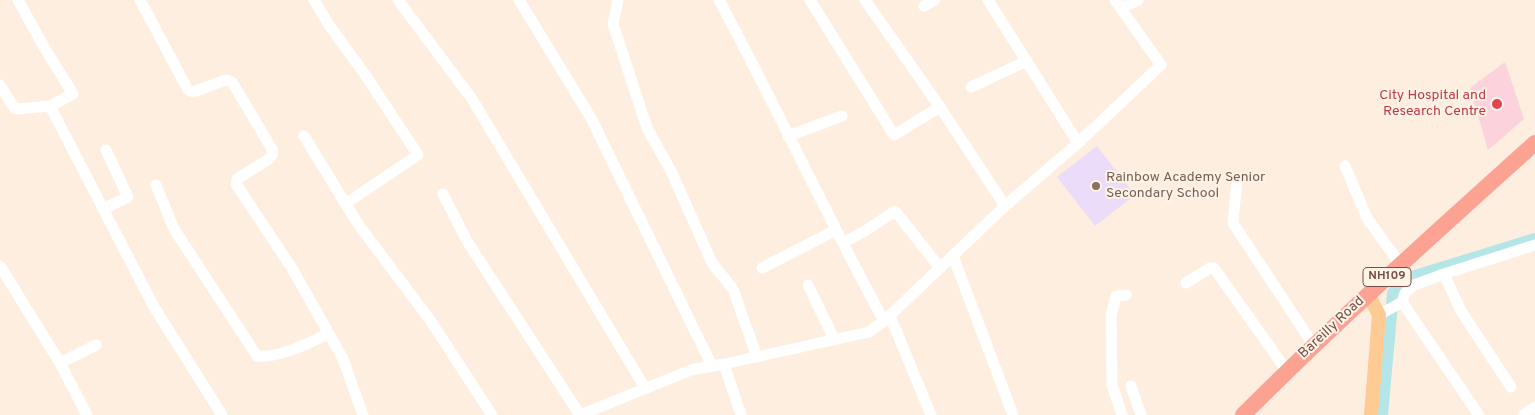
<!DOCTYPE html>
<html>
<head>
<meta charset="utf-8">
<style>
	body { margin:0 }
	canvas { display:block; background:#fdeee0 }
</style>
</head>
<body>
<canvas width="1535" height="415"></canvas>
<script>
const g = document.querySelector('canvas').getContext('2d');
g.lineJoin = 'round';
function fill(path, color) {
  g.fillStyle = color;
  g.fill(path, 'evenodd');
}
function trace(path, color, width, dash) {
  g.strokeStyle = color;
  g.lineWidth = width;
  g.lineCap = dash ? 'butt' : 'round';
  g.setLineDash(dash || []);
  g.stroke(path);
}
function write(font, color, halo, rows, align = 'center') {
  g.font = font + ' Overpass,sans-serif';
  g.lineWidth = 4;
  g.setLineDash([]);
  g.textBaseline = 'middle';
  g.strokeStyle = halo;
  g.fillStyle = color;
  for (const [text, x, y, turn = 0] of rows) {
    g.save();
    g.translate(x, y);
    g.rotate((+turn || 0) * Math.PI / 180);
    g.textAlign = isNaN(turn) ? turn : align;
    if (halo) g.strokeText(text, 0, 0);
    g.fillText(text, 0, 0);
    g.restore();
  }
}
const education = new Path2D(`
	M1097,146l38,49 -40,31 -38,-49z`);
const medical = new Path2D(`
	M1505,62l19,57 -36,31 -18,-62z`);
const canal = new Path2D(`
	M1382,415l11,-122 9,-13 133,-41`);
const minor = new Path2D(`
	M18,0l26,47 29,47 -23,12
	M140,0l48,90 5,2 30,-11 4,-1 5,2 40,67v6l-3,4 -32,20 -1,5 57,86 50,89 20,56
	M314,0l15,25 37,51 52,79 -73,49
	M398,0l74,99 173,289
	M519,0l72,118 121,248
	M618,0l-5,24 34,104 25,45 40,90 21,26 24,68
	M719,0c57,106 107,215 165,321
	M810,0l84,135 46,-28
	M865,0l75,107 65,99
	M988,0l90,143
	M924,6l11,-6
	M1121,8l17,-8
	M0,85l15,24 35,-3 104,201 68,108
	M971,87l56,-26
	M304,136l54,88 72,96 62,95
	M788,136l54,-20
	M1345,166l22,52 33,46
	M1237,179l-4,44 81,123
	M156,185l18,44 83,127c23,2 51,-13 71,-22
	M443,194l24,47 113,174
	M103,209l25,-12 -22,-47
	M843,243l22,-12 30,-20 45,57
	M953,256l60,159
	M0,266l60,97 27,52
	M762,268l74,-38
	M1444,274l17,37 50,76
	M1186,283l24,-15h4l73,103
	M808,285l26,54
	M1402,302l77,113
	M1379,315l23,-13 3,-9 9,-8 30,-11 91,-29
	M890,316l41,99
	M60,363l36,-18
	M724,364l17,51
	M1131,386l10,29
	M580,415l111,-45 33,-6 145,-32 15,-11 121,-115 73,-63 83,-78 -46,-65
	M1122,415l-10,-30 -1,-70 5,-19 10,-1
	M1523,415l12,-8`);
const major = new Path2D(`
	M1368,294l11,21 -8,100`);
const highway = new Path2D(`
	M1243,415c94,-94 193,-183 292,-272`);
const markers = [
	[1497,104,6,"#e0444e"],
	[1096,186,5,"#8d6e63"]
];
const shields = [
	[1387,277,48]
];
const shieldNames = [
	["NH109",1387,277]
];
const healthNames = [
	["City Hospital and",1486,96],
	["Research Centre",1486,112]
];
const educationNames = [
	["Rainbow Academy Senior",1106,178],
	["Secondary School",1106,194]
];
const streetNames = [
	["Bareilly Road",1332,328,-43]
];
fill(education, '#ebddf9');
fill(medical, '#fcd2dc');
trace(canal, '#b4e6e7', 12);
trace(minor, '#fff', 11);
trace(major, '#ffcb95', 14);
trace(highway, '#fba293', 16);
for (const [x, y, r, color] of markers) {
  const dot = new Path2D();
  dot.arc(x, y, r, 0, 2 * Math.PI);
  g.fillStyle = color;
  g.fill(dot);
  trace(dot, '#fff3e7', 2);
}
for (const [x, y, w] of shields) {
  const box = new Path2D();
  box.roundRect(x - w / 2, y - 9.5, w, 19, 4);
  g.fillStyle = '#fff3e7';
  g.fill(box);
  trace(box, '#755146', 1);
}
write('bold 12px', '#755146', null, shieldNames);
write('14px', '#be3a42', '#fff3e7', healthNames, 'right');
write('14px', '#785e54', '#fff3e7', educationNames, 'left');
write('14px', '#755146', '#fff3e7', streetNames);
</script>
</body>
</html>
